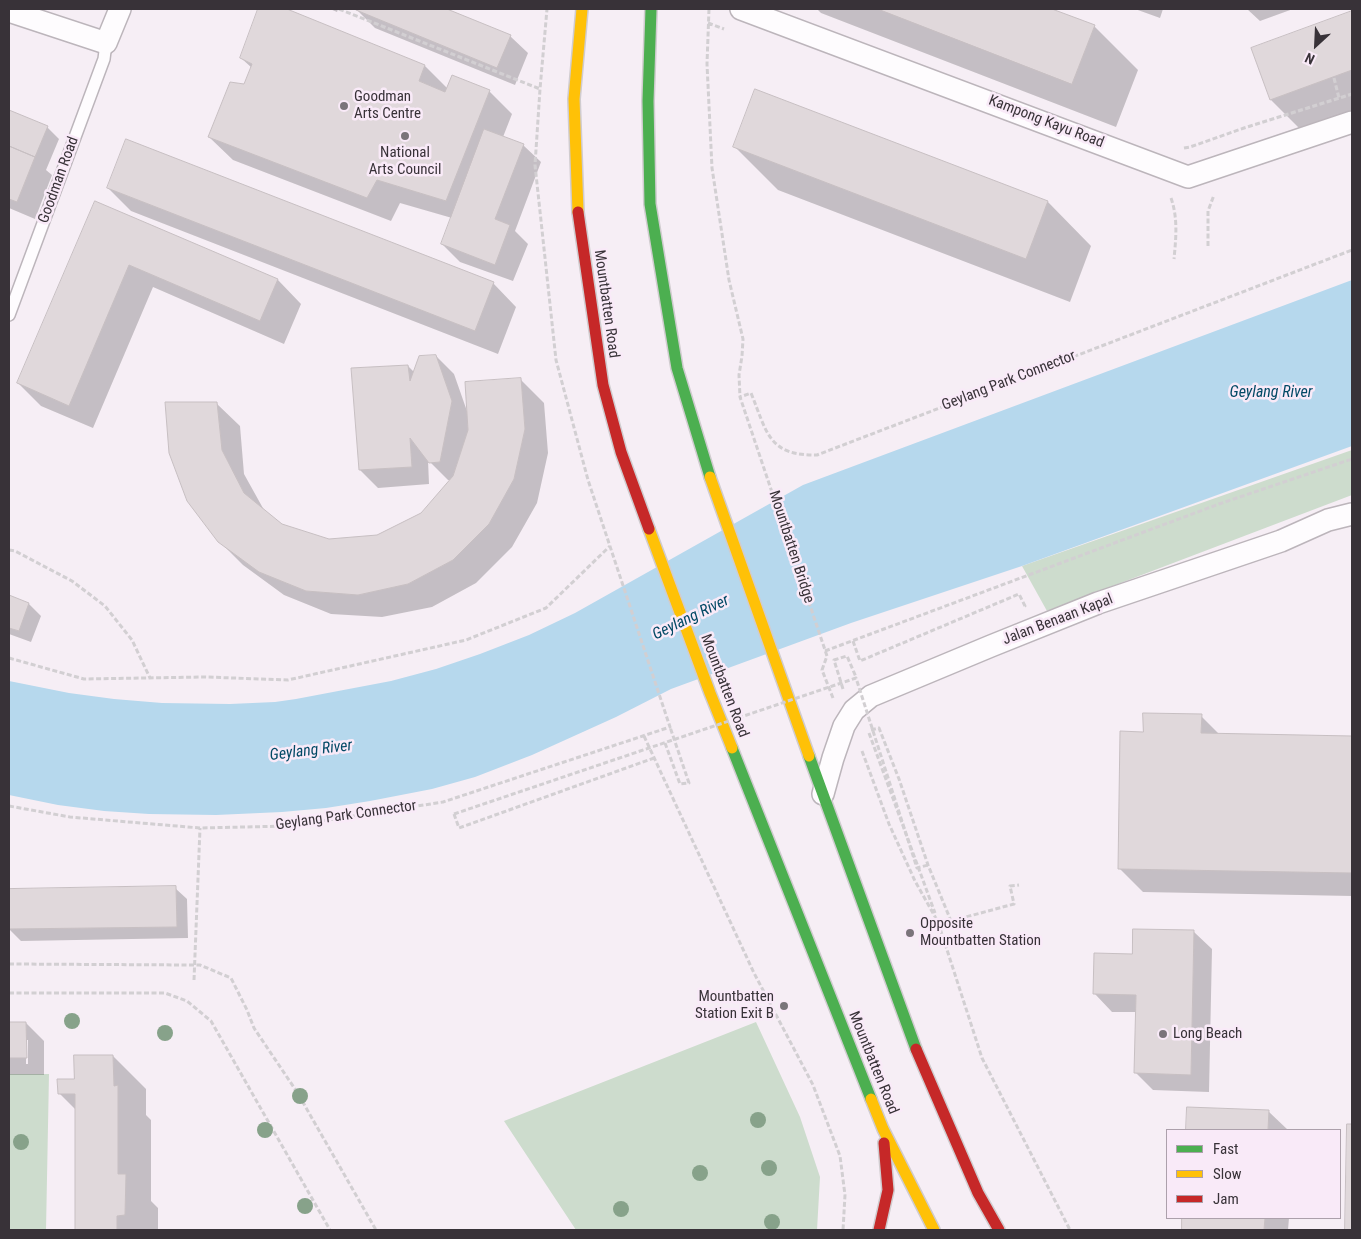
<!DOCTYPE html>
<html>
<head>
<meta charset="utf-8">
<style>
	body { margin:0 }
	#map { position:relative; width:1361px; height:1239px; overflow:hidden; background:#f6eef5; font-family:"Roboto Condensed",sans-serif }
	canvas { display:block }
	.frame { position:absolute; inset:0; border:10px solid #383238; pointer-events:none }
	.legend { position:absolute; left:1166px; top:1129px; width:175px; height:90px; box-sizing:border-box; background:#f9eaf8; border:1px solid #aca0ab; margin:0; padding:6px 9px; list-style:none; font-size:15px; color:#383238 }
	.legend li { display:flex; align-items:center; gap:10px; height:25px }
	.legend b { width:25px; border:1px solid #aca0ab }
	.north { position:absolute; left:1291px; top:20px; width:50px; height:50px; -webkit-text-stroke:4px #f9eaf8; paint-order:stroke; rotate:205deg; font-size:14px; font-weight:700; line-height:20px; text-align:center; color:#383238 }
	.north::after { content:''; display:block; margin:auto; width:18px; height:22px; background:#383238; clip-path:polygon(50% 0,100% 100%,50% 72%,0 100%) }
</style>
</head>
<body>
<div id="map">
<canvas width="1361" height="1239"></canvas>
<div class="frame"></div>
<ul class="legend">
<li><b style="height:6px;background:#4caf50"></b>Fast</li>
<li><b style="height:6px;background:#ffc107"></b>Slow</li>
<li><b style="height:6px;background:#c62828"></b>Jam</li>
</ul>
<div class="north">N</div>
</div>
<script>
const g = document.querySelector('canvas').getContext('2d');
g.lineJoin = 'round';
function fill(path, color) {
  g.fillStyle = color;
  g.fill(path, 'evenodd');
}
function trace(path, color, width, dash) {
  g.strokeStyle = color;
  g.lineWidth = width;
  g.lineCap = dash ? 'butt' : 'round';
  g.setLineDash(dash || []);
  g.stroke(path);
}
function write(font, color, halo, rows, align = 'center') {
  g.font = font + ' "Roboto Condensed",sans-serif';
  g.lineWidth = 5;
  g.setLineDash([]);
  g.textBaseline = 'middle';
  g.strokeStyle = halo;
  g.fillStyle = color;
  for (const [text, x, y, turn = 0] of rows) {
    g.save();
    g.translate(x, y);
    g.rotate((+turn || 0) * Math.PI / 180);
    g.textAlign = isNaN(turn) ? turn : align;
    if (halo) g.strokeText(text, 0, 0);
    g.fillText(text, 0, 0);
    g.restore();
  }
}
const green = new Path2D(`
	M1352,450v45l-305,116 -25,-45z
	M756,1022l44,95 20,60 -3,53h-241l-72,-109z
	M9,1074h40l-3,156h-37z`);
const water = new Path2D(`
	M1352,280v166l-330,120 -171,57 -180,66 -55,28 -84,38 -57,22 -43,12 -62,12 -44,7 -44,4 -66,3 -67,-1 -45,-3 -46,-6 -49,-10v-114l60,12 45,6 48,4 68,1 45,-2 21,-3 95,-18 45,-12 44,-15 49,-19 46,-22 228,-128z`);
const shadow = new Path2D(`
	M260,9h24l141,57 23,23 41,2 23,23 -9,23 20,8 18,17 -26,69 13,13 -15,37 -53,-19 -18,-18 10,-26 -52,-15 -9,18 -158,-61 -24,-23 36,-51 7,-18 -11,-10z
	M330,9h8l-1,3z
	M358,9h86l66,27 18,17 -13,32 -140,-57 -18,-18z
	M817,9h232l45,17 44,44 -22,57 -295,-114z
	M1135,9h28l-3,9z
	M1247,9h46l-33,12z
	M1352,12v103l-48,18 -33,-33 -19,-52z
	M9,111l38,16 12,12 -13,31 6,5 -17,44 -26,-11z
	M734,146l314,56 43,44 -21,56 -292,-112z
	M108,188l385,95 23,24 -18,47 -367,-143z
	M95,202l183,78 23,24 -17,40 -131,-57 -60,141 -52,-22 -23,-23z
	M436,356l18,18 14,40 53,-34 23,23 4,50 -11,50 -25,44 -36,36 -44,24 -50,10 -51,-3 -47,-19 -41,-30 -24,-24 -3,-138 24,23 4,48 20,36 18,15 47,15 49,-4 44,-22 29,-34h-3l-20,-20 1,24 -51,4 -18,-18 48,-104 6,6z
	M9,596l20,8 12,12 -10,26 -22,-8z
	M1201,716l19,19 132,3v158l-209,-4 -24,-24 25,-135z
	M175,888l12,11 1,39 -167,3 -12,-12v-39z
	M1194,932l18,17 -3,143 -56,-2 -18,-18 2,-60h-25l-17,-18 39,-39z
	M26,1023l18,18v34h-35v-51zM26,1040h2v24h-2z
	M113,1056l33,33v26l5,5v81l7,7v22h-82v-120l-17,-17 16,-13z
	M1188,1108l80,3 20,19h-101z
	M1348,1125h4v105h-6z
	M1184,1218h105l-1,12h-105z`);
const building = new Path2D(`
	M258,9h29l138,56 -6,16 26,11 7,-17 38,15 -44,111 -69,-21 -10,18 -159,-61 22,-55 14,2 8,-20 -12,-6z
	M356,9h91l64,26 -14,33 -141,-58z
	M878,9h174l43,16 -23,59z
	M1352,11v59l-82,30 -19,-52z
	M755,89l293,112 -22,58 -293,-112z
	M9,110l39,16 -13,31 -26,-11z
	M484,129l40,15 -29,75 15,6 -15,40 -54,-21z
	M126,139l368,143 -19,49 -368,-143z
	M9,146l26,11 -18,45 -8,-3z
	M95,201l183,78 -18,42 -131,-56 -60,141 -52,-23z
	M436,355l16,46 -12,61 -11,1 -19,-25 2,29 -53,3 -8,-102 57,-3 2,16 9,-25z
	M521,378l4,51 -11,50 -25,45 -36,36 -45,24 -50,11 -52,-4 -47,-19 -41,-30 -31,-41 -18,-48 -4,-51h52l5,48 22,43 38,31 47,15 48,-4 44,-22 32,-37 15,-46 -3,-48z
	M9,595l20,8 -10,28 -10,-3z
	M1143,713l59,1 -1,19 151,3v137l-234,-4 2,-138 23,1z
	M176,886l1,41 -168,2v-40z
	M1133,929l61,1 -3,145 -57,-2 2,-78 -43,-1 1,-41 38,1z
	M9,1022h17l1,36h-18z
	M74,1055h39l1,31 4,-1v89h8l-1,41 -8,1v14h-42v-136h-17l-1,-15h17z
	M1187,1107l82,3 -1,20h-82z
	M1347,1124h5v106h-7z
	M1182,1218h83l-1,12h-82z`);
const path = new Path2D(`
	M339,9l201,80
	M709,9l-2,55 5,104 17,112 14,59 -1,17 -3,19 1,22
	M708,23l16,6
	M1334,78l5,20
	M1184,148l6,-1 54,-19 108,-34
	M1171,198c7,20 5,40 3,61
	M1208,246v-35l6,-16
	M9,550l6,1 57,30 33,25 27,34 18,38
	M853,641l7,20 159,-67 6,12 -2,1
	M825,651l394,-147 133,-45
	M9,658l75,21 122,-2 82,3 178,-40 80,-32 64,-62
	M843,689l-9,-29 13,-4 9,21
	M833,698l-11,-28 5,-14 -87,-259 11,-4c16,39 17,63 66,62l535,-205
	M871,730l8,-2 20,51 29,86 23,56
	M869,733l66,180
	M644,736l110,237 59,112 27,71 5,39 -2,35
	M665,743l15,41 9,-1 -19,-56
	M862,751l27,73 26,57 23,41 44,136 88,172
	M9,806l61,11 130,11 89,-2 154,-24 227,-75 -82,-247 -32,-120 -21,-195 5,-76 7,-80
	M454,814l5,14 195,-70
	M938,921v1l13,-1 63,-17 -4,-18 9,-1
	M9,964l185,1h6l31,13 16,32 7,18 43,64 79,138
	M194,980l6,-152
	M9,993h156l22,8 24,20 119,209`);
const lane = new Path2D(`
	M9,315l92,-248 3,-8 2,-16`);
const street = new Path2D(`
	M741,9l447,168 164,-55
	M9,11l97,32 14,-34
	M823,794l10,-36 11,-32 10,-16 17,-14 120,-50 107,-43 183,-62 47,-21 24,-6`);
const fast = new Path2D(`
	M651,9l-3,92 2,103 27,164 33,109
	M732,748l139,351
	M809,756l107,293`);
const slow = new Path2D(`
	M578,212l-4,-113 8,-90
	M710,477l99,279
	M649,529l61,164 22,55
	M871,1099l12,30 51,101`);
const jam = new Path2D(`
	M578,212l25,173 18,67 28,77
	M916,1049l62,144 21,37
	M879,1230l9,-40 -4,-47`);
const pathBridge = new Path2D(`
	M454,814l402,-136 61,190 11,-3`);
const trees = [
	[72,1021],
	[165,1033],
	[300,1096],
	[758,1120],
	[265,1130],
	[21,1142],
	[769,1168],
	[700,1173],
	[305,1206],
	[621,1209],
	[772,1222]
];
const markers = [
	[344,106,5,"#7a747a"],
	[405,136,5,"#7a747a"],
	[910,933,5,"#7a747a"],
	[784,1006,5,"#7a747a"],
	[1163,1034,5,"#7a747a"]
];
const poiNames = [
	["Goodman",354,97],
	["Arts Centre",354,114],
	["National",405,153,"center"],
	["Arts Council",405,170,"center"],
	["Opposite",920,924],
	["Mountbatten Station",920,941],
	["Mountbatten",774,997,"right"],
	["Station Exit B",774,1014,"right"],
	["Long Beach",1173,1034]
];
const streetNames = [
	["Kampong Kayu Road",1046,122,21],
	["Goodman Road",59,180,-70],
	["Mountbatten Road",606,304,82],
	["Geylang Park Connector",1009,381,-21],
	["Mountbatten Bridge",791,547,72],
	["Jalan Benaan Kapal",1058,620,-21],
	["Mountbatten Road",724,686,69],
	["Geylang Park Connector",346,816,-8],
	["Mountbatten Road",873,1063,68]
];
const waterNames = [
	["Geylang River",1271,393],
	["Geylang River",691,618,-26],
	["Geylang River",311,751,-7]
];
fill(green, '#cddccd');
fill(water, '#b6d8ed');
fill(shadow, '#0003');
fill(building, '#e0d8db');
trace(building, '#c7bfc2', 1);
trace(lane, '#bcb5bb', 14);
trace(street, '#bcb5bb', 24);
trace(fast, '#d0cccf', 14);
trace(slow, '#d0cccf', 14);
trace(jam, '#d0cccf', 14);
trace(path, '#d2cfd2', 3, [5, 2.5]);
trace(lane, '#fefcfe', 11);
trace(street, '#fefcfe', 21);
trace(fast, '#4caf50', 11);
trace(slow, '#ffc107', 11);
trace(jam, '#c62828', 11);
trace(pathBridge, '#d2cfd2', 3, [5, 2.5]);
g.fillStyle = '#87a28a';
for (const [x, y] of trees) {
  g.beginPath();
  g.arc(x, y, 8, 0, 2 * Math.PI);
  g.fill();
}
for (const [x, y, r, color] of markers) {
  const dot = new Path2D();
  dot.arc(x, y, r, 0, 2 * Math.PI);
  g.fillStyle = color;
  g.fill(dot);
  trace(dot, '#f9eaf8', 2);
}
write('15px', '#383238', '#f9eaf8', poiNames, 'left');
write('15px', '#383238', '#f9eaf8', streetNames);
write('italic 16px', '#024965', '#f9eaf8', waterNames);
</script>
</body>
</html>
